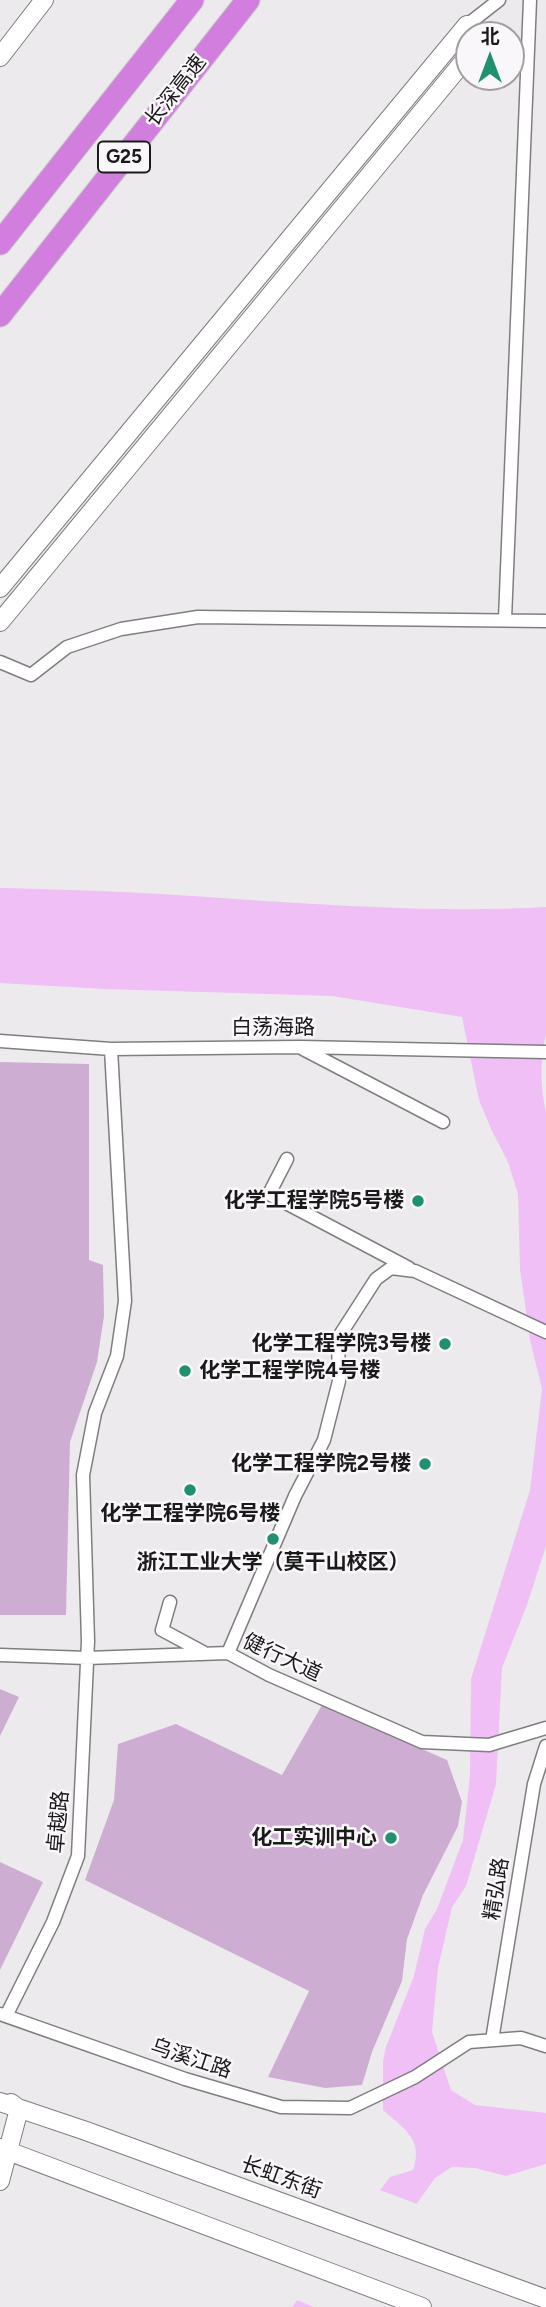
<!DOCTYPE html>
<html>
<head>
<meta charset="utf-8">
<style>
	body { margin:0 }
	#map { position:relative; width:546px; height:2307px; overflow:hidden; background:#edeaed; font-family:Figtree,"Noto Sans SC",sans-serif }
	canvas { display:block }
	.north { position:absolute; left:455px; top:21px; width:70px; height:70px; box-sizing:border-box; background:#faf7fa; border:2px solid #a19fa1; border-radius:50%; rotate:0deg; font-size:19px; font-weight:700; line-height:28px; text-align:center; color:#1b1a1b }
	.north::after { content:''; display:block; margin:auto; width:24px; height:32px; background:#209070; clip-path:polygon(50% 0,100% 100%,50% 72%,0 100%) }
</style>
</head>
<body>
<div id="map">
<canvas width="546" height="2307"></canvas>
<div class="north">北</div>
</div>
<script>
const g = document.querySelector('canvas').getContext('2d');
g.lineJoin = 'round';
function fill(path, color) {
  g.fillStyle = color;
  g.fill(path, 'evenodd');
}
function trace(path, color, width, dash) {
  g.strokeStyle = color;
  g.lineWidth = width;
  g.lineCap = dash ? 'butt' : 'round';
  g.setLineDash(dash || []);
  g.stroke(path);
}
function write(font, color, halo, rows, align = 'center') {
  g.font = font + ' Figtree,"Noto Sans SC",sans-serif';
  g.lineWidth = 5;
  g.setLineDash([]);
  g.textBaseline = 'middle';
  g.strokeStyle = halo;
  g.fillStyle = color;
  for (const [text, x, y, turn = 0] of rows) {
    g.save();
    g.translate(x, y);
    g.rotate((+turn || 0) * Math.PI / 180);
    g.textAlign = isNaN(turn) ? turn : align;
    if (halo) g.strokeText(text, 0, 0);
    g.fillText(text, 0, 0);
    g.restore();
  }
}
const green = new Path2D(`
	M0,1062l89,2v196l14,5 1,51 -7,46 -27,80 -4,173h-66z
	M0,1689l19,8 -19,39z
	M322,1705l125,55 15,42 -4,24 -35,69 -16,44 -5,42 -30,71 -10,33 -37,3 -57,-11 41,-86 -224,-111 29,-80 4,-56 58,-20 106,51z
	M0,1862l43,20 -43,88z`);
const water = new Path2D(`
	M0,888c41,1 81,2 122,4 141,7 282,23 424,15v127c-6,25 -6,53 0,78v434l-19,59 -25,63 -6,116 -30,102 -14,21 -14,61 -6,64 19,58 24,15 71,8v51l-40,12 -31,-8 -23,-1 -17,11 -92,129h-51l98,-130 23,-7c11,-31 -10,-42 -30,-60v-49l3,-14 28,-71 11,-47 12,-20 26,-69 7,-65 1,-96 59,-189 12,-101 -12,-49 -10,-71 -2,-75 -10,-32 -16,-31 -13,-31 -17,-83 -130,-21 -227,-7 -105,-6z`);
const pier = new Path2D(`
	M377,2189l43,16 -72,102h-34l-20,-8z`);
const street = new Path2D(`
	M467,25l32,-25
	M505,619l25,-619
	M0,662l31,13 36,-28 54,-18 77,-12 348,4
	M0,1041l111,8 189,-2 246,5
	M303,1049l140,73
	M287,1159l-18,35 140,74
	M170,1602l-8,28 41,22
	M228,1653l67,-157 29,-56 15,-59 -1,-43 38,-59 15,-11 24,3 131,61
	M0,1655l87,3 141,-5 41,22 153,67 67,3 57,-17
	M0,2014l185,65 96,28 69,1 65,-31 54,-35 52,-4 25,8
	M6,2016l47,-94 25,-66 10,-215 -5,-166 12,-62 22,-57 8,-55 -14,-252
	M492,2040l42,-256 12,-38`);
const secondary = new Path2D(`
	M0,57l44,-57
	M0,588l467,-563 8,10
	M0,622l469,-567
	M0,2102l86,29 460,168
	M0,2148l422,159
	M0,2181l19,-72 -8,-6`);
const highway = new Path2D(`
	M0,243l192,-243
	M0,315l248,-315`);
const markers = [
	[418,1201,7,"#209070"],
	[445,1344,7,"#209070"],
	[185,1371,7,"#209070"],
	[425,1464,7,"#209070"],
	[190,1490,7,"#209070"],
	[273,1539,7,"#209070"],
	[391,1838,7,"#209070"]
];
const shields = [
	[124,157,52]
];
const shieldNames = [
	["G25",124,157]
];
const streetNames = [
	["长深高速",176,91,-52],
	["白荡海路",273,1028],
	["健行大道",282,1658,25],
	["卓越路",59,1822,-85],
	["精弘路",497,1889,-81],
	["乌溪江路",191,2059,18],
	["长虹东街",281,2178,20]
];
const poiNames = [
	["化学工程学院5号楼",404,1201],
	["化学工程学院3号楼",431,1344],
	["化学工程学院4号楼",199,1371,"left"],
	["化学工程学院2号楼",411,1464],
	["化学工程学院6号楼",190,1514,"center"],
	["浙江工业大学（莫干山校区）",273,1563,"center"],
	["化工实训中心",377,1838]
];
fill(green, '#cdaed2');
fill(water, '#efbff6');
fill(pier, '#edeaed');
trace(street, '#807d80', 15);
trace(secondary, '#807d80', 20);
trace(highway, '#c8c8c8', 25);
trace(street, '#fff', 12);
trace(secondary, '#fff', 18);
trace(highway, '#d17edf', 23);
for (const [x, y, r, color] of markers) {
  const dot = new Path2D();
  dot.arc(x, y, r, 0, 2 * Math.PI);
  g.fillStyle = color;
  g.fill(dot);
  trace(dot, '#faf7fa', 2.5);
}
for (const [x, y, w] of shields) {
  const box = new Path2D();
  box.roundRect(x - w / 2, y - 15.5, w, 31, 5);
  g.fillStyle = '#faf7fa';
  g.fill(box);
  trace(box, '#1b1a1b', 2);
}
write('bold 19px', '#1b1a1b', null, shieldNames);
write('21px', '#1b1a1b', '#faf7fa', streetNames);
write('bold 21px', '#1b1a1b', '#faf7fa', poiNames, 'right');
</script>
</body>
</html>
